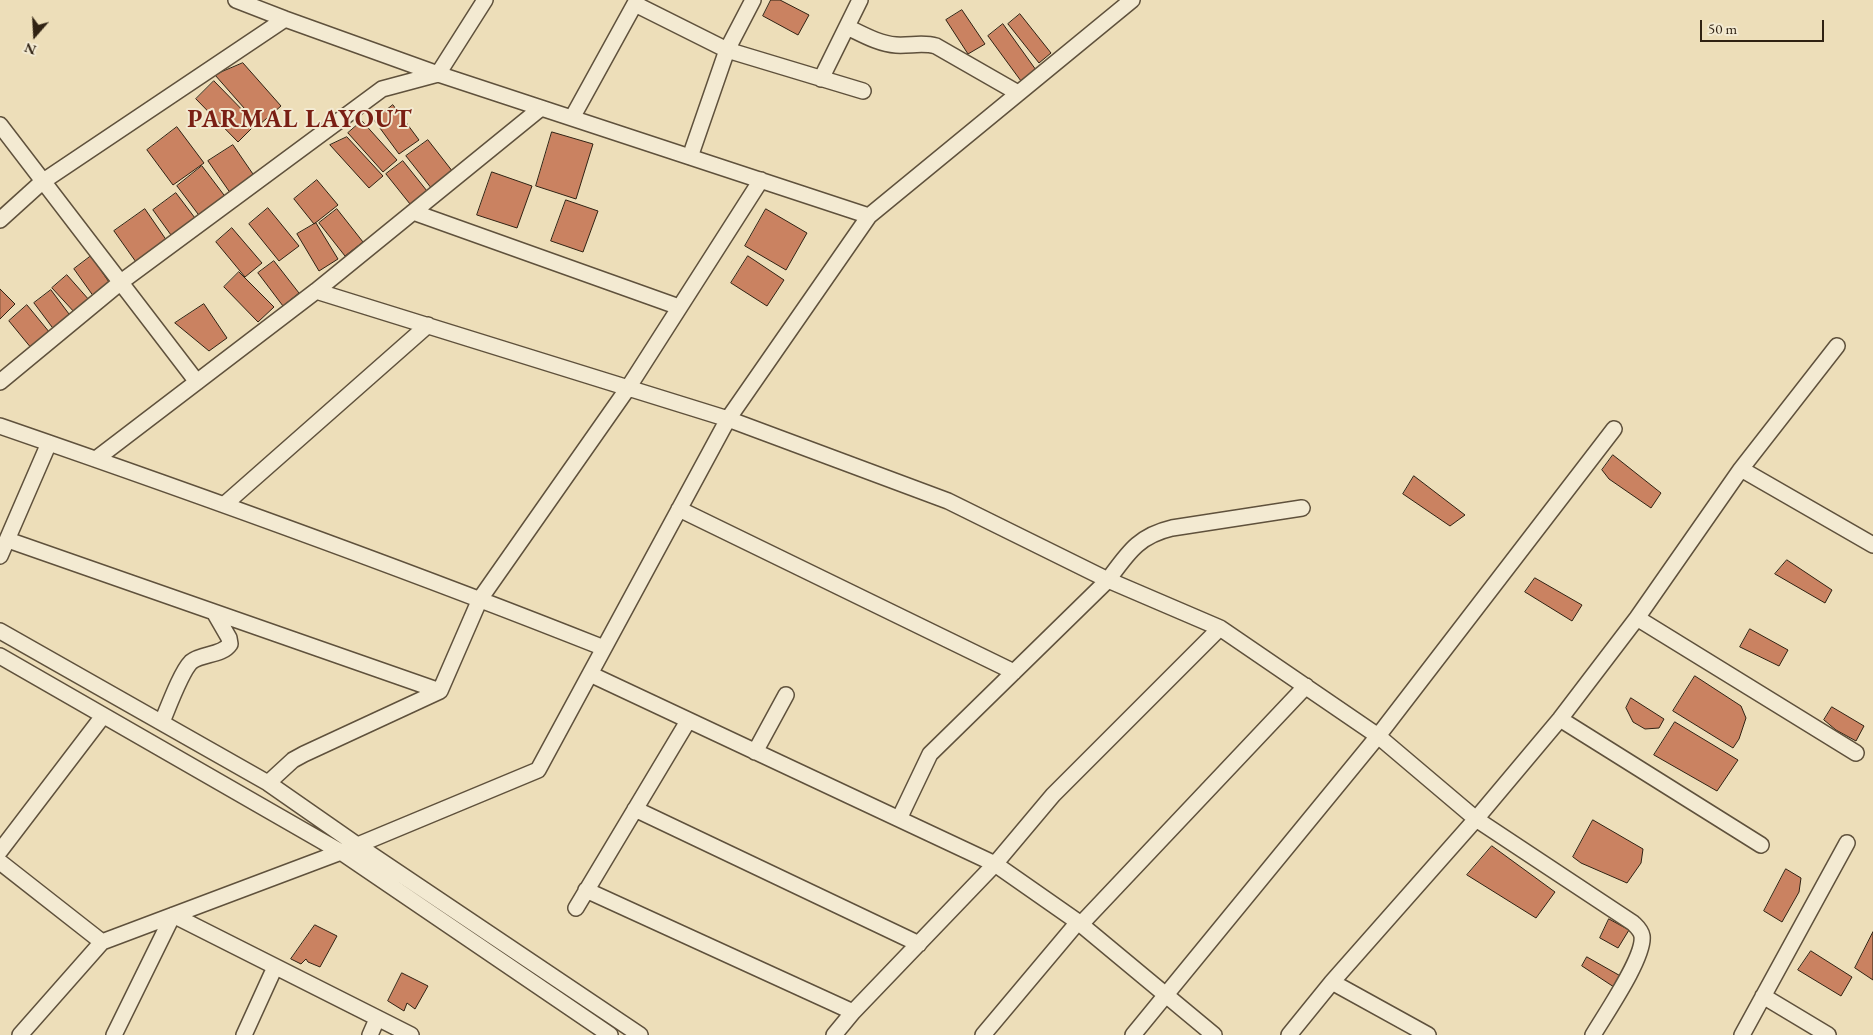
<!DOCTYPE html>
<html>
<head>
<meta charset="utf-8">
<style>
	body { margin:0 }
	#map { position:relative; width:1873px; height:1035px; overflow:hidden; background:#eddeb9; font-family:"EB Garamond",serif }
	canvas { display:block }
	.north { position:absolute; left:10px; top:10px; width:50px; height:50px; -webkit-text-stroke:4px #f3ead2; paint-order:stroke; rotate:199deg; font-size:14px; font-weight:700; line-height:20px; text-align:center; color:#302213 }
	.north::after { content:''; display:block; margin:auto; width:18px; height:22px; background:#302213; clip-path:polygon(50% 0,100% 100%,50% 72%,0 100%) }
	.scale { position:absolute; left:1700px; top:20px; width:124px; height:22px; box-sizing:border-box; border:2px solid #302213; border-top:0; padding-left:6px; font-size:15px; line-height:18px; white-space:nowrap; color:#302213; -webkit-text-stroke:4px #f3ead2; paint-order:stroke }
</style>
</head>
<body>
<div id="map">
<canvas width="1873" height="1035"></canvas>
<div class="north">N</div>
<div class="scale">50 m</div>
</div>
<script>
const g = document.querySelector('canvas').getContext('2d');
g.lineJoin = 'round';
function fill(path, color) {
  g.fillStyle = color;
  g.fill(path, 'evenodd');
}
function trace(path, color, width, dash) {
  g.strokeStyle = color;
  g.lineWidth = width;
  g.lineCap = dash ? 'butt' : 'round';
  g.setLineDash(dash || []);
  g.stroke(path);
}
function write(font, color, halo, rows, align = 'center') {
  g.font = font + ' "EB Garamond",serif';
  g.lineWidth = 4;
  g.setLineDash([]);
  g.textBaseline = 'middle';
  g.strokeStyle = halo;
  g.fillStyle = color;
  for (const [text, x, y, turn = 0] of rows) {
    g.save();
    g.translate(x, y);
    g.rotate((+turn || 0) * Math.PI / 180);
    g.textAlign = isNaN(turn) ? turn : align;
    if (halo) g.strokeText(text, 0, 0);
    g.fillText(text, 0, 0);
    g.restore();
  }
}
const building = new Path2D(`
	M771,0h9l29,15 -11,20 -35,-19z
	M962,10l23,34 -17,10 -22,-34z
	M1020,14l31,39 -12,10 -31,-39z
	M1003,24l33,46 -15,11 -33,-45z
	M243,63l38,43 -22,19 -44,-50z
	M214,81l42,43 -18,18 -42,-43z
	M393,105l26,35 -20,14 -25,-34z
	M362,121l35,39 -14,12 -35,-39z
	M177,127l27,36 -31,22 -26,-35z
	M552,132l41,12 -17,55 -40,-13z
	M347,137l36,39 -14,12 -39,-43z
	M428,140l25,32 -21,17 -26,-33z
	M233,145l22,32 -24,17 -23,-33z
	M403,161l24,30 -17,13 -24,-30z
	M202,166l25,33 -26,19 -24,-32z
	M492,172l40,14 -15,42 -40,-13z
	M317,180l21,25 -24,19 -20,-25z
	M176,193l19,25 -24,17 -18,-25z
	M566,200l32,11 -15,41 -32,-11z
	M268,208l31,38 -20,15 -30,-37z
	M145,209l22,32 -31,21 -22,-31z
	M337,209l26,33 -18,14 -26,-33z
	M766,209l41,24 -21,37 -41,-24z
	M316,223l22,36 -19,12 -22,-37z
	M232,228l30,35 -17,14 -29,-35z
	M91,256l20,29 -17,12 -20,-28z
	M748,256l36,24 -17,26 -36,-23z
	M274,261l25,32 -16,13 -25,-33z
	M239,272l35,35 -16,15 -34,-35z
	M67,275l23,26 -14,13 -24,-26z
	M0,289l15,15 -15,15z
	M51,290l21,28 -17,13 -21,-28z
	M204,304l23,34 -18,13 -34,-28z
	M27,305l23,28 -18,16 -23,-28z
	M1613,455l48,38 -10,15 -42,-29 -7,-9z
	M1414,476l51,39 -15,11 -47,-32z
	M1787,560l45,30 -7,13 -50,-29z
	M1535,578l47,27 -10,16 -47,-29z
	M1750,629l38,21 -9,16 -39,-19z
	M1695,676l46,30 5,12 -7,21 -6,9 -60,-37z
	M1631,698l33,21 -5,9 -14,1 -12,-7 -7,-14z
	M1832,707l32,19 -8,15 -20,-11 -12,-10z
	M1675,722l63,38 -21,31 -63,-36z
	M1593,820l50,29 -2,14 -14,20 -46,-20 -8,-6z
	M1492,846l63,46 -19,26 -69,-43z
	M1786,869l15,9 -2,14 -17,30 -18,-11z
	M1609,919l20,11 -11,18 -18,-10z
	M315,925l22,11 -17,31 -12,-5 -2,-3 -5,5 -10,-5z
	M1873,932v48l-18,-12z
	M1811,951l41,26 -11,19 -43,-26z
	M1587,957l37,21 -7,11 -35,-23z
	M402,973l26,13 -13,23 -8,-6 -3,8 -16,-10z`);
const street = new Path2D(`
	M236,0l49,19 153,55 47,-74
	M635,4l92,46 136,41
	M847,27c15,7 32,17 49,18 14,1 27,-3 40,1l82,47
	M821,79l39,-79
	M572,118l65,-118
	M0,125l197,257
	M690,157l37,-107 26,-50
	M413,212l266,95
	M0,220l42,-38 243,-163
	M316,291l412,128 220,82 160,79 112,48 158,108 98,83 157,104c3,3 8,7 9,13 3,21 -38,80 -49,99
	M0,382l121,-100 261,-193 56,-15 431,142
	M0,426c203,70 405,143 604,222
	M96,459l220,-168 225,-183
	M1741,469l132,76
	M225,504l203,-179
	M679,509l335,163
	M8,540l432,151 40,-92 148,-211 133,-208
	M0,556l49,-113
	M1637,618l219,135
	M0,631l268,152 89,62 283,190
	M0,656l341,196 269,183
	M590,674l405,190 83,58 136,113
	M1560,719l201,126
	M162,722c6,-14 19,-50 29,-60 11,-9 31,-6 39,-18l-1,-6 -15,-26
	M755,752l31,-57
	M268,783l25,-23 11,-6 136,-63
	M635,809l284,135
	M899,819l31,-65 178,-174c20,-27 30,-44 64,-52l130,-20
	M0,851l103,-135
	M0,862l102,80
	M586,890l267,122
	M576,908l112,-187
	M1081,924l225,-238
	M1332,982l96,53
	M1763,996l65,39
	M20,1035l82,-93 239,-90 197,-82 190,-351 141,-203 263,-216
	M114,1035l59,-120 238,120
	M244,1035l31,-68
	M370,1035l7,-16
	M834,1035l19,-23 142,-148 58,-69 167,-167
	M983,1035l95,-113
	M1133,1035l245,-299 236,-307
	M1289,1035l43,-53 144,-163 84,-100 77,-101 104,-149 96,-123
	M1742,1035l105,-192`);
const districtNames = [
	["PARMAL LAYOUT",300,120]
];
fill(building, '#ca8261');
trace(building, '#302213', 1);
trace(street, '#5f513c', 18);
trace(street, '#f3ead2', 15);
g.letterSpacing = '1px';
write('bold 25px', '#7a1f14', '#f3ead2', districtNames);
g.letterSpacing = '0px';
</script>
</body>
</html>
